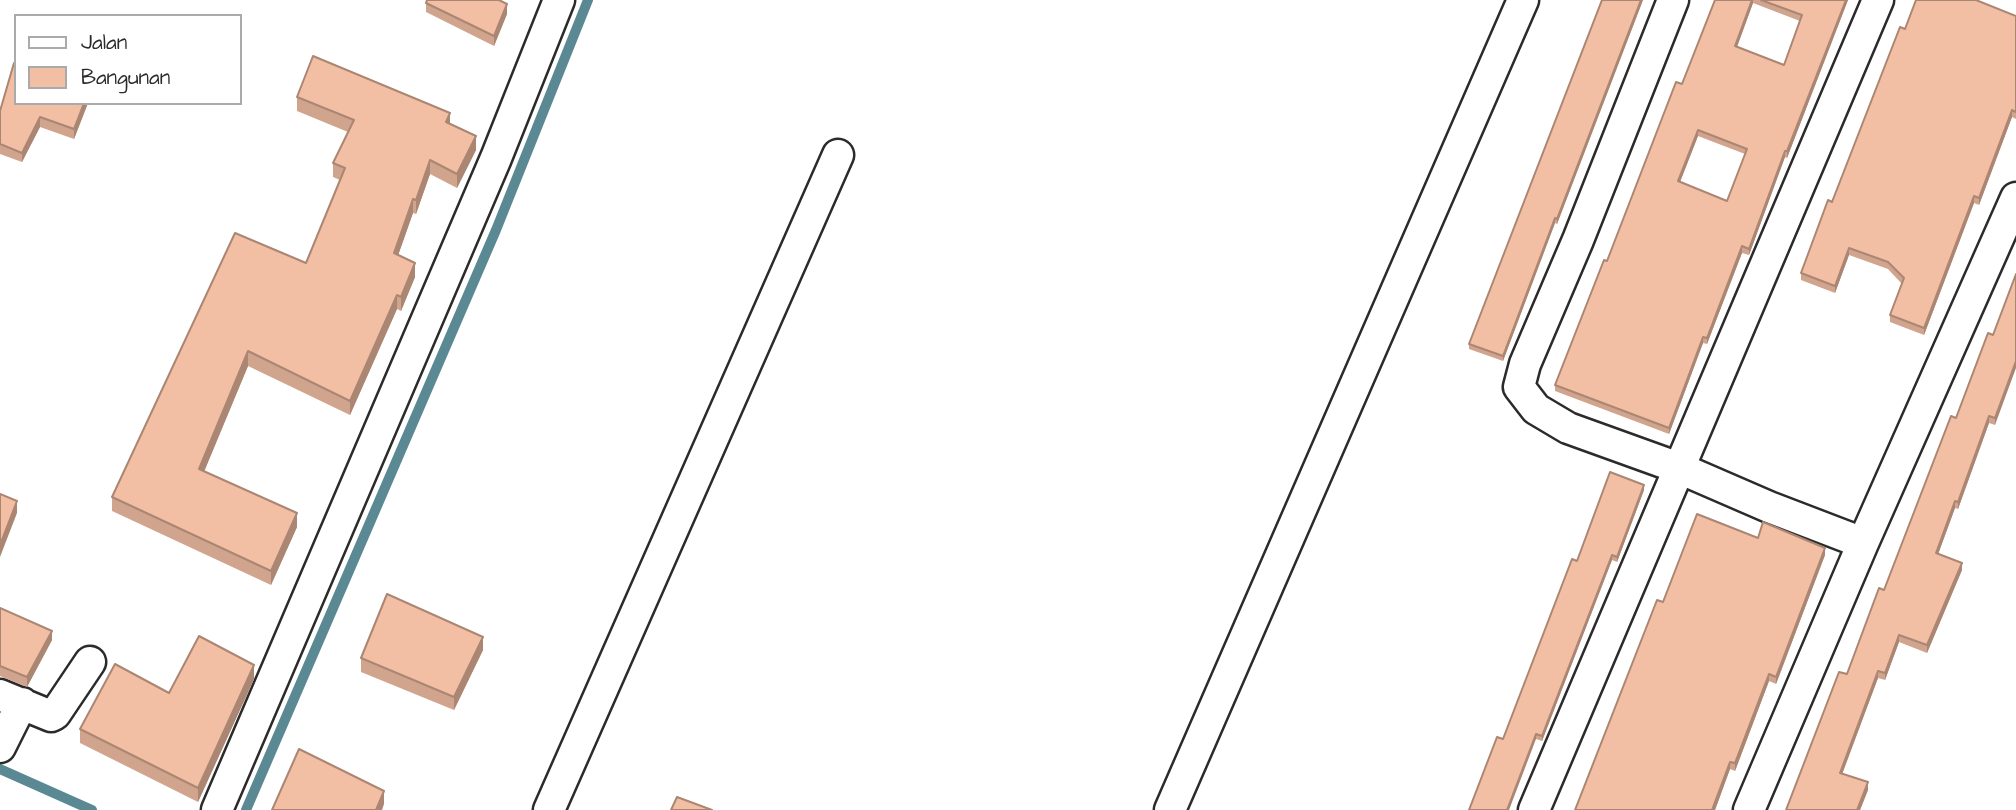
<!DOCTYPE html>
<html>
<head>
<meta charset="utf-8">
<style>
	body { margin:0 }
	#map { position:relative; width:2016px; height:810px; overflow:hidden; background:#fff; font-family:"Architects Daughter",sans-serif }
	canvas { display:block }
	.legend { position:absolute; left:14px; top:14px; width:228px; height:91px; box-sizing:border-box; background:#fff; border:2px solid #aaa; margin:0; padding:9px 12px; list-style:none; font-size:21px; color:#2b2b2b }
	.legend li { display:flex; align-items:center; gap:14px; height:35px }
	.legend b { width:35px; border:2px solid #aaa }
</style>
</head>
<body>
<div id="map">
<canvas width="2016" height="810"></canvas>
<ul class="legend">
<li><b style="height:9px;background:#fff"></b>Jalan</li>
<li><b style="height:19px;background:#f3bfa4"></b>Bangunan</li>
</ul>
</div>
<script>
const g = document.querySelector('canvas').getContext('2d');
g.lineJoin = 'round';
function trace(path, color, width, dash) {
  g.strokeStyle = color;
  g.lineWidth = width;
  g.lineCap = dash ? 'butt' : 'round';
  g.setLineDash(dash || []);
  g.stroke(path);
}
function fill(path, color) {
  g.fillStyle = color;
  g.fill(path, 'evenodd');
}
const stream = new Path2D(`
	M0,769l92,41
	M246,810l250,-580 92,-230`);
const street = new Path2D(`
	M1673,0l-95,240 -53,124 -6,23 17,22 32,19 111,40 90,39 94,36
	M0,695l51,21 4,-2 35,-52
	M0,747l22,-44
	M217,810l279,-652 63,-158
	M549,810l289,-655
	M1170,810l353,-810
	M1534,810l344,-810
	M1749,810l114,-267 153,-345`);
const wall = new Path2D(`
	M1602,0h41l-86,224 -2,-1 -52,138 -34,-12v-5z
	M1715,0h133l-61,158 -2,-1 -36,98 -7,-2 -35,91 -4,-1 -34,91 -114,-43v-6l127,-301zM1753,3l47,18 -16,44 -47,-18zM1698,136l47,18 -18,47 -47,-19z
	M426,3l81,11 -13,32 -68,-34z
	M2016,16v103l-4,-2 -33,88 -5,-2 -50,132 -34,-13v-7l12,-31 -14,-15 -39,-14 -14,38 -34,-13v-7l104,-244z
	M297,97l153,27 26,26 -19,38 -27,-14 -14,40 -3,-1 -15,42 17,22 -14,34 -4,-2 -47,106 -102,-49 -44,105 93,56 -26,58 -159,-74v-14l194,-234 34,-83 -7,-3v-14l15,-31 -51,-21z
	M88,103l-14,36 -34,-12 -18,35 -22,-8v-43z
	M2016,274l-21,151 -6,-2 -31,86 -3,-1 -17,46 24,16 -35,83 -28,-11 -14,38 -7,-2 -36,95 26,17 -8,20h-74l98,-220 109,-255z
	M1644,490l-27,72 -5,-2 -70,181 -6,-2h-33l74,-178z
	M1758,538l67,17 -49,129 -7,-3 -34,90 -5,-2 -15,41h-140l88,-208z
	M0,608l52,32 -25,47 -27,-11z
	M483,650l-29,60 -93,-38v-14z
	M254,679l-56,123 -118,-59v-14z`);
const shadedWall = new Path2D(`
	M1641,0h2l-86,224v-5z
	M1752,0h1v3l-18,49v-6z
	M1846,0h2l-61,158v-7z
	M507,4v10l-13,32v-10z
	M84,103h4l-14,36v-10z
	M2012,110v7l-33,88v-7z
	M450,113v14l-4,-5z
	M40,117v10l-18,35v-9z
	M1698,130v6l-20,51v-6z
	M476,136v14l-19,38v-14z
	M1785,151v6l-36,98v-6z
	M430,160v14l-14,40v-14z
	M1974,196v7l-50,132v-7z
	M413,199v14l-19,54v-14z
	M1555,218v5l-52,138v-5z
	M1742,246v7l-35,91v-6z
	M1849,248v7l-14,38v-7z
	M415,263v14l-14,34v-14z
	M397,295v14l-47,106v-14z
	M1703,337v6l-34,91v-6z
	M248,351v15l-49,118v-15z
	M2016,361v7l-21,57v-7z
	M1989,416v7l-31,86v-7z
	M1644,485v5l-27,72v-5z
	M17,501v12l-17,44v-12z
	M1955,501v7l-19,52v-7z
	M297,513v14l-26,58v-14z
	M1825,548v7l-49,129v-7z
	M1612,555v5l-70,181v-5z
	M1962,563v7l-35,83v-8z
	M52,631v9l-25,47v-10z
	M1899,635v7l-14,38v-7z
	M483,637v13l-29,60v-13z
	M254,665v14l-56,123v-14z
	M1878,671v7l-38,102v-7z
	M1769,674v7l-34,90v-8z
	M1536,734v5l-27,71h-2z
	M1730,762v7l-15,41h-3z
	M1868,782v8l-8,20h-3z
	M384,791v13l-2,6h-6z`);
const building = new Path2D(`
	M427,0h72l8,4 -13,32 -68,-33z
	M1602,0h39l-84,219 -2,-1 -52,138 -34,-12z
	M1715,0h37l-17,46 49,19 18,-50 -41,-15h85l-59,151h-2l-36,98 -7,-3 -35,92 -4,-1 -34,91 -114,-43 49,-125 3,1 69,-179 6,2zM1698,130l49,19 -20,52 -49,-20z
	M1916,0h60l40,16v96l-4,-2 -33,88 -5,-2 -50,132 -34,-13 14,-37 -16,-16 -39,-14 -14,38 -34,-13 27,-73 4,2 68,-175 5,2z
	M313,56l137,57 -4,9 30,14 -19,38 -27,-14 -14,40 -3,-1 -19,54 21,10 -14,34 -4,-2 -47,106 -102,-50 -49,118 98,44 -26,58 -159,-74 123,-264 71,30 39,-95 -12,-5 21,-43 -57,-23z
	M14,63l2,1v39h68l-10,26 -34,-12 -18,36 -22,-9v-33z
	M2016,274v87l-21,57 -6,-2 -31,86 -3,-1 -19,52 26,10 -35,82 -28,-10 -14,38 -7,-2 -38,102 28,9 -11,28h-71l53,-138 8,2 32,-86 5,2 67,-174 5,2 32,-85 5,2z
	M1610,472l34,13 -27,72 -5,-2 -70,181 -6,-2 -29,76h-38l28,-73 6,2 69,-180 5,2z
	M0,494l17,7 -17,44z
	M1697,514l61,24 5,-16 62,26 -49,129 -7,-3 -34,89 -5,-1 -18,48h-137l82,-210 6,2z
	M387,594l96,43 -29,60 -93,-39z
	M0,608l52,23 -25,46 -27,-11z
	M199,636l55,29 -56,123 -118,-59 35,-65 54,29z
	M299,749l85,42 -8,19h-104z
	M677,797l35,13h-41z`);
trace(stream, '#5a8993', 10);
trace(street, '#2b2b2b', 35);
trace(street, '#fff', 30);
fill(wall, '#d1a48d');
fill(shadedWall, '#aa8673');
fill(building, '#f3bfa4');
trace(building, '#aa8673', 2);
</script>
</body>
</html>
